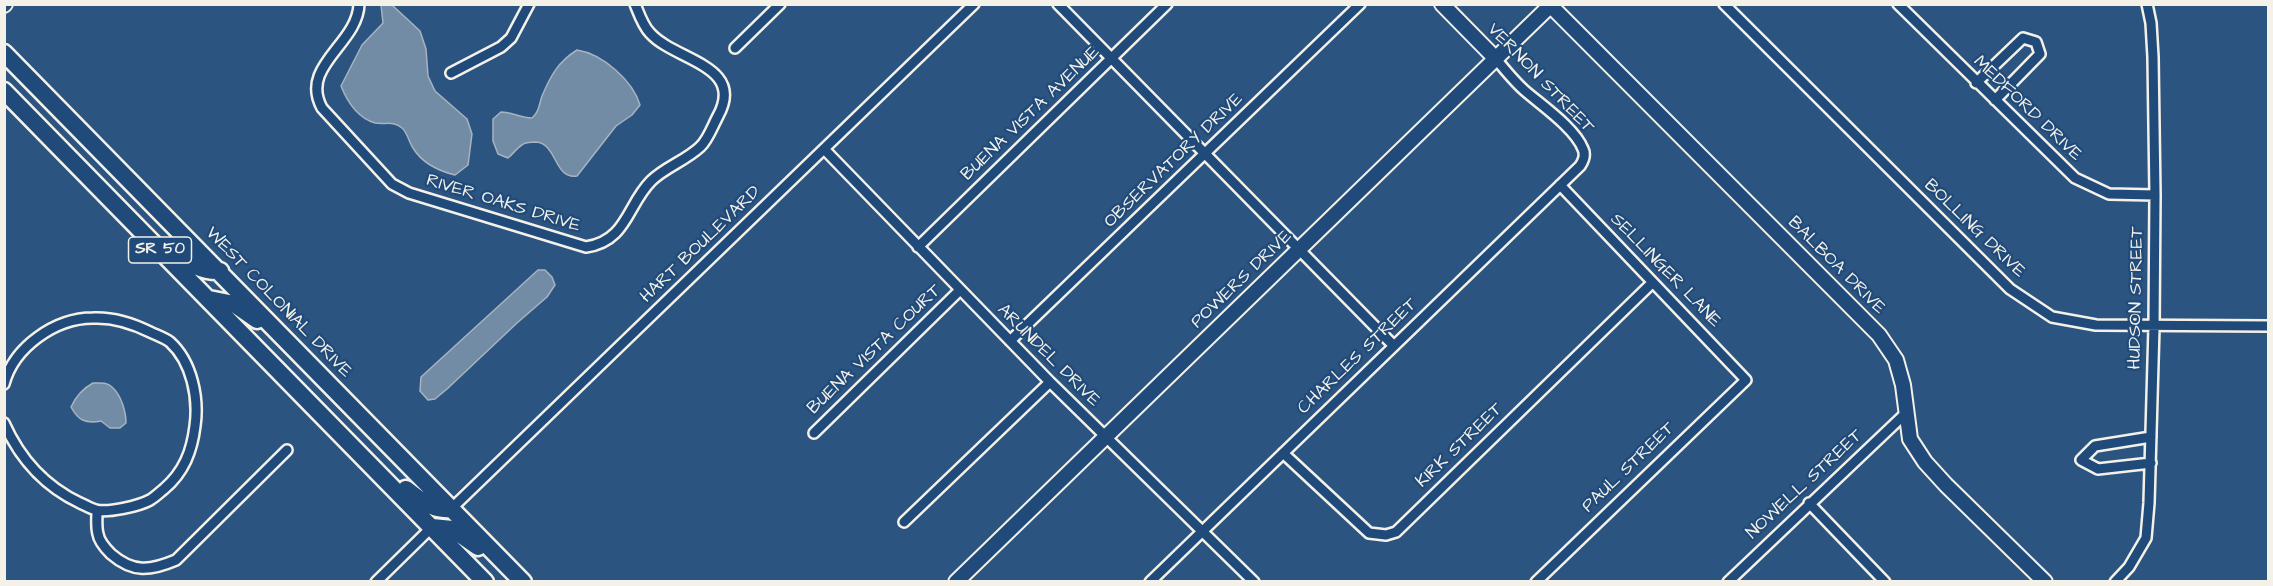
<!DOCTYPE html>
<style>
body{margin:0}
#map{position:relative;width:2273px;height:586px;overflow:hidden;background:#2c5481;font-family:"Architects Daughter",sans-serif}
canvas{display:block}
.frame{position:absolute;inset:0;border:6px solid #f4f1e8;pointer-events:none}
</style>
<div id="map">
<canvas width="2273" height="586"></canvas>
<div class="frame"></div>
</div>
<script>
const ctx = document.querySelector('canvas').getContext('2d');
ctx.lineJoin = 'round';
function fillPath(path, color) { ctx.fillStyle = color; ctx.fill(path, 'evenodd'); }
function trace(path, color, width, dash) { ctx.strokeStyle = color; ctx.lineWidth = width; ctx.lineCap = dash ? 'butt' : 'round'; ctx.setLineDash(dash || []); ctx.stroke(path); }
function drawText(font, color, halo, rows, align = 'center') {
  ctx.font = font + ' "Architects Daughter",sans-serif'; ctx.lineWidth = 4.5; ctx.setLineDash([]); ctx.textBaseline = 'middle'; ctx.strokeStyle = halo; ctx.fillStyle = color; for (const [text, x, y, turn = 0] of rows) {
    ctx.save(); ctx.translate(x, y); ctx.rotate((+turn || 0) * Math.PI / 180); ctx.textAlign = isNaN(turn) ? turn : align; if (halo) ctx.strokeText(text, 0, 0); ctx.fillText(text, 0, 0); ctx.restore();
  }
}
const water = new Path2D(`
 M381,5H392L420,31L426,49L428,76L435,91L467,119L472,134L468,165L455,175C439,171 422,163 413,148C409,142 407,132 402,128C393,120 385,125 375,123C358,118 347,101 341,86L362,45L383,23Z
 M577,50C603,54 633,81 640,105L632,115L616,126L577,176C554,180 557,143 536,142C531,142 525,142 522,145C517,148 513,154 508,158L498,154L493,141V119L501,112C513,112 520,118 532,118C539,112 539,105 542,96C551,75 558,62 577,50Z
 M538,270H545L552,277L555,285L547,297L517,323L447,389L435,399L428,400L420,391L421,377Z
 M93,383C100,383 107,382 112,387C121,395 126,411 126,423L120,428H110L101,421C85,424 78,420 71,407C76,396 82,389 93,383Z`);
const street = new Path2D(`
 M359,4C358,44 299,66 322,108L392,184L409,193L586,247C627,241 627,205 651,181C665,167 685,161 700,147C708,140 713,125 718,116C746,65 675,61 650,33C643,26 639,14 635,4
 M1058,4L1394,346
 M1724,4L2010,289L2052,317L2096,325L2268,326
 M1898,4L2075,178L2109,194L2155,195
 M735,48L780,4
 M451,73L501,47L511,38L529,4
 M1976,83L2023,38L2036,42L2040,54L1995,100
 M824,149L1050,382L1254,582
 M918,247L1167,4
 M1010,341L1360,4
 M4,384C14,347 55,318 93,318C113,317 132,323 150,332C156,335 165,338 170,342C192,362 199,398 195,426C192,451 184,472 164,489C159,493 155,497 150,500C139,506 108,513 96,510C91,509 85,505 80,503C44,486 20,459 4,423
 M814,433L960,290
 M1283,453L1369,533L1386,535L1396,532L1652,283
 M2151,463L2098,469L2081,460L2095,446L2151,437
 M1809,503L1885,582
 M451,509L974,4
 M97,511C97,518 96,527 98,534C99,541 106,549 111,554C133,573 150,571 176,560L287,450
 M904,522L1050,382
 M376,582L432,527
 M1150,582L1580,166C1584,160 1586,155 1583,149C1575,128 1541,105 1524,90C1514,81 1505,70 1496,59
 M1536,582L1746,380L1560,185
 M1728,582L1905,414
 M2115,582L2129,567L2146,538L2149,503L2154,327L2155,195L2153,57L2151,23L2147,4`);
const secondary = new Path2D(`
 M1442,4L1496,59
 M1549,4L1879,335L1896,360L1903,385L1910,439L1925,462L1946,485L2045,582
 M4,5L5,4
 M956,582L1552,4`);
const highway = new Path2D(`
 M4,53L523,582
 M4,91L485,582
 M172,251C188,262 199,272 220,271
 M209,299L234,304L257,320
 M406,489C421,500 432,511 451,509
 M432,527L452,529L478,547`);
const shields = [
 [160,250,63]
];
const shieldNames = [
 ["SR 50",160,250]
];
const streetNames = [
 ["VERNON STREET",1540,79,46],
 ["MEDFORD DRIVE",2027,109,44],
 ["BUENA VISTA AVENUE",1031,114,-44],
 ["OBSERVATORY DRIVE",1174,161,-44],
 ["RIVER OAKS DRIVE",503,204,17],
 ["BOLLING DRIVE",1974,229,44],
 ["HART BOULEVARD",701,245,-44],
 ["BALBOA DRIVE",1836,266,45],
 ["SELLINGER LANE",1665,271,46],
 ["POWERS DRIVE",1242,280,-44],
 ["HUDSON STREET",2137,298,-89],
 ["WEST COLONIAL DRIVE",278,303,46],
 ["BUENA VISTA COURT",875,350,-44],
 ["ARUNDEL DRIVE",1048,356,45],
 ["CHARLES STREET",1358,357,-44],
 ["KIRK STREET",1460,446,-44],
 ["PAUL STREET",1629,468,-44],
 ["NOWELL STREET",1805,485,-43]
];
fillPath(water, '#738ca6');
trace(water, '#a7b4c0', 1.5);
trace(street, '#f4f1e8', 14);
trace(secondary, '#f4f1e8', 18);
trace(highway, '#f4f1e8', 21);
trace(street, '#1f4a7a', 9);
trace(secondary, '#1f4a7a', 14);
trace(highway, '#1f4a7a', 16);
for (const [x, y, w] of shields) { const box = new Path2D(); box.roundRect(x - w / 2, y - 13, w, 26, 4.5); ctx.fillStyle = '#1f4a7a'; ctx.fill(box); trace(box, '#f4f1e8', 1.5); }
drawText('bold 16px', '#f4f1e8', null, shieldNames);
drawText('18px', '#f4f1e8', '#1f4a7a', streetNames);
</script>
